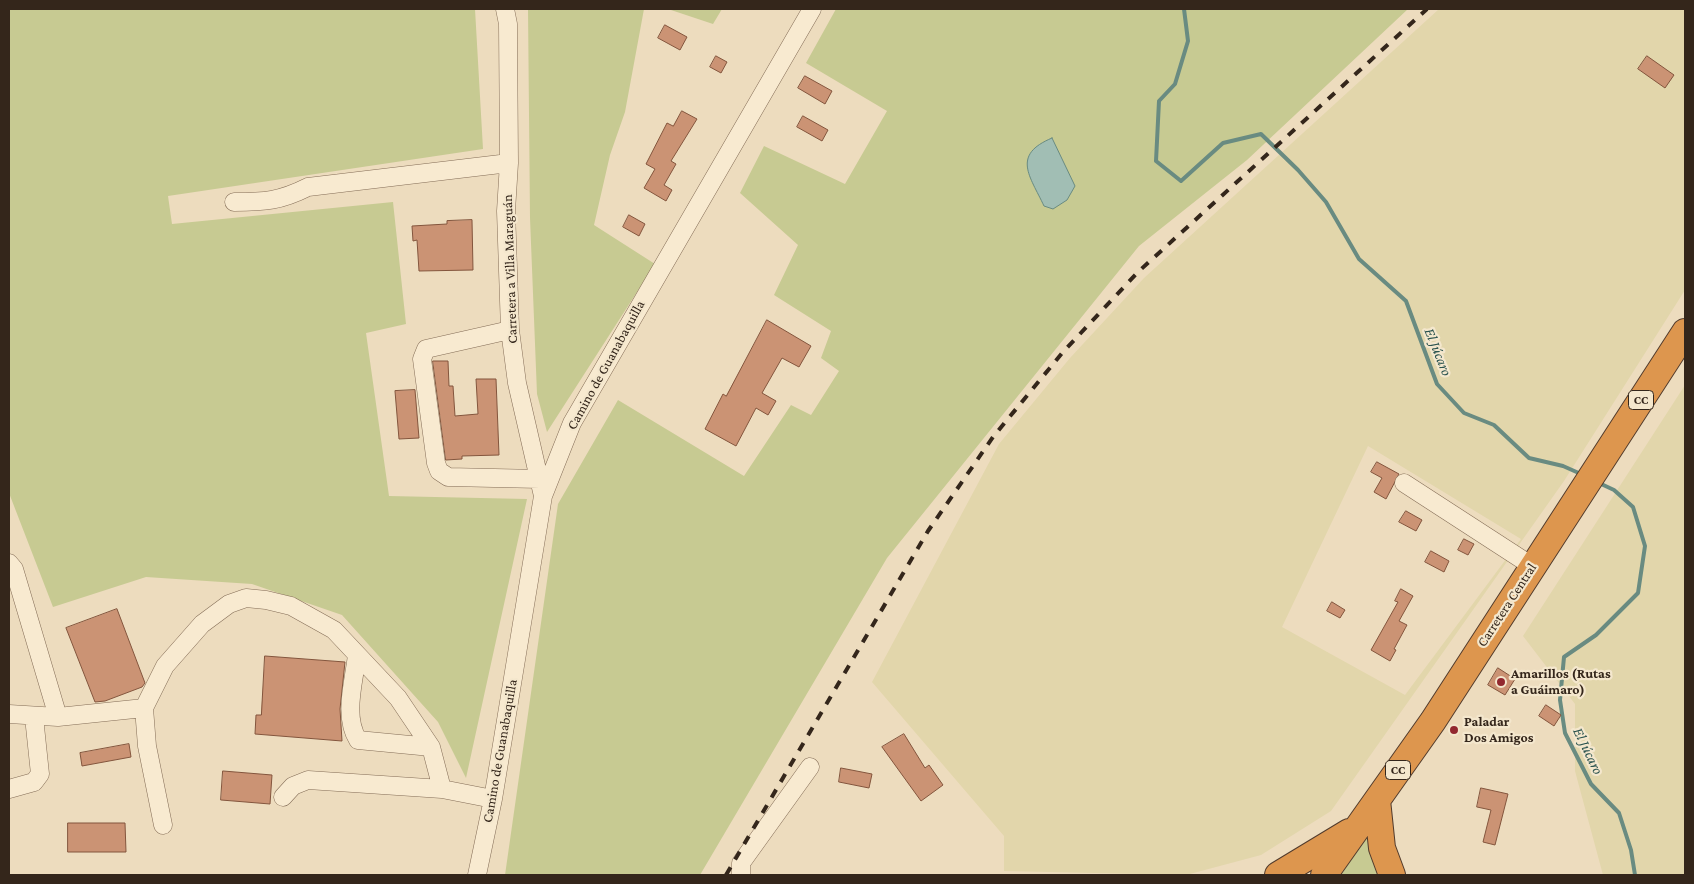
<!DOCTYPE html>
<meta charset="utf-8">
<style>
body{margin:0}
#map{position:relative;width:1694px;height:884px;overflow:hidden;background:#eddcbe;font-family:"Crimson Pro",serif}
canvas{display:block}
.frame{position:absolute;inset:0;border:10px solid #34261b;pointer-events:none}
</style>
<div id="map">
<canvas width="1694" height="884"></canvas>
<div class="frame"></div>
</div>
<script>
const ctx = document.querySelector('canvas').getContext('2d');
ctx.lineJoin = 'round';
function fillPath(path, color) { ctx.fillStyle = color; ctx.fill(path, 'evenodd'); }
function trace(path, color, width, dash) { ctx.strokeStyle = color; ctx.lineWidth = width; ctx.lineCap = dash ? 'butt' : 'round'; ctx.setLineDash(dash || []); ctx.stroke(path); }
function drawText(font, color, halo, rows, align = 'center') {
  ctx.font = font + ' "Crimson Pro",serif'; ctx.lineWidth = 4.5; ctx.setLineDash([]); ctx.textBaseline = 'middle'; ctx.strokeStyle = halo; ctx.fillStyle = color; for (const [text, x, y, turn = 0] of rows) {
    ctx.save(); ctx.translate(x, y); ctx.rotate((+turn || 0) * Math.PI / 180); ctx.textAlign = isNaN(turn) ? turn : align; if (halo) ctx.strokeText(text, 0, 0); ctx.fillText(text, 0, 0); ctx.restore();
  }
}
const farmland = new Path2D(`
 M1439,9H1685V290L1564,481L1331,811L1261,855L1186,875L1004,871V836L872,682L999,444L1070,358L1144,278ZM1368,446L1521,539L1405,695L1282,627Z
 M1685,385V875H1603L1575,771V704L1523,636Z`);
const green = new Path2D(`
 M9,9H475L483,149L168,196L172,224L393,202L406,324L366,333L389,496L527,499L466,778L438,722L342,615L252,584L146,577L53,607L9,493Z
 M528,9H644L625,112L610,155L594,225L655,264L547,432L537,394L530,218Z
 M668,9H722L713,24Z
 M836,9H1408L1247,160L1139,246L887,558L700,875H505L558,504L618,400L744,476L791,405L811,415L839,371L821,358L831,331L774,295L798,245L740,193L764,146L845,184L887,111L806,63Z
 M1369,833L1383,875H1341Z`);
const water = new Path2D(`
 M1052,138L1075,186L1067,200L1053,209L1044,206C1030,176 1011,155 1052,138Z`);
const stream = new Path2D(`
 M1184,9L1188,41L1175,84L1159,101L1156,161L1181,181L1223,143L1261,134L1298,170L1326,202L1359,259L1406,301L1437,384L1464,413L1494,425L1529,458L1563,466L1581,474
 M1599,483L1614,490L1633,507L1645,546L1638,593L1596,635L1564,657L1560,700L1565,733L1591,784L1619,813L1631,850L1635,875`);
const building = new Path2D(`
 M665,25L687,37L680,50L658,38Z
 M716,56L727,62L721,73L710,67Z
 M1647,56L1674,75L1665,88L1638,69Z
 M805,76L832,91L825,104L798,88Z
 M682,111L697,119L671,161L676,164L664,185L672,190L666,201L644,188L655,169L646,164L667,123L673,126Z
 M803,116L828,130L822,141L797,127Z
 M629,215L645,224L639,236L623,227Z
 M472,220L473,270L419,271L417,240L413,241L412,226L447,224V221Z
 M767,320L811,346L799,367L782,358L762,393L776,401L768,415L756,408L736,446L705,429L723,394L726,396Z
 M433,361H448L449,386H453L455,416L478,414L476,379H496L499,455L462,456V459L446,460Z
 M415,390L419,438L399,439L395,391Z
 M1377,462L1399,474L1386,499L1374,492L1382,478L1371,472Z
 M1406,511L1422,520L1416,531L1399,522Z
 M1464,539L1474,544L1468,555L1458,550Z
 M1431,551L1449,561L1444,572L1425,562Z
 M1401,589L1413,596L1399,621L1407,625L1394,649L1396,650L1390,661L1371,650L1398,602L1395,601Z
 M1332,602L1345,610L1340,618L1327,611Z
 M117,609L145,683L142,687L105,701L95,702L66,628Z
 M265,656L345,662L340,709L342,741L255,734L256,715H261Z
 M1498,668L1515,679L1505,695L1488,685Z
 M1546,705L1561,715L1554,726L1539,716Z
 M904,734L925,768L929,765L943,785L921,801L882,747Z
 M129,744L131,757L82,766L80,753Z
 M841,768L872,774L869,788L839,782Z
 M223,771L272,775L270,804L221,800Z
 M1481,788L1508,794L1495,845L1483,842L1491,810L1477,807Z
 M68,823H125L126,852H68Z`);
const minor = new Path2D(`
 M505,9L508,24L509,163L506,211L510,330L517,383L543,496
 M234,202C265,202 280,201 308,187L509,163
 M510,330L426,349L422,359L436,463L439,471L448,477L540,479
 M1404,483L1532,566
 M9,563L14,569L58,717L9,714
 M357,655C354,682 343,716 358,740L431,747
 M58,717L144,708
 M9,789L34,782L40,774L34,717
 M283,797L293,786L308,780L442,789L493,799
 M163,825L147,746L144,708L165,666L202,624L229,604L246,598L266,600L291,606L334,630L398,698L431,747L442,789
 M477,875L493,799L543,496L572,423L812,9
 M741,875V863L810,767`);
const highway = new Path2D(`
 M1377,800L1382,848L1392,875
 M1278,875L1349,832
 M1324,875L1433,721L1685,332`);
const rail = new Path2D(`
 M726,875L928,531L993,437L1063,352L1138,272L1427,9`);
const markers = [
 [1501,682,5,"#92282f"],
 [1454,730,5,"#92282f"]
];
const shields = [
 [1641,400,25],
 [1398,770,25]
];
const shieldNames = [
 ["CC",1641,400],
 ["CC",1398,770]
];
const streetNames = [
 ["Carretera a Villa Maraguán",510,269,-92],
 ["Camino de Guanabaquilla",606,365,-61],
 ["Carretera Central",1507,605,-57],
 ["Camino de Guanabaquilla",500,751,-80]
];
const poiNames = [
 ["Amarillos (Rutas",1511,674],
 ["a Guáimaro)",1511,690],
 ["Paladar",1464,722],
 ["Dos Amigos",1464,738]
];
const waterNames = [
 ["El Júcaro",1438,352,68],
 ["El Júcaro",1588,751,64]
];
fillPath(farmland, '#e2d6ab');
fillPath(green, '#c7ca92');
fillPath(water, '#a1beb4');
trace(water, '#698b81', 1);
trace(stream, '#698b81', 4);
fillPath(building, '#cb9374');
trace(building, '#83553d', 1);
trace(minor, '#846d57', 19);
trace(highway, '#523b2c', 28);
trace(minor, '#f8ead0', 18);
trace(highway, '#dd964e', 26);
trace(rail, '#34261b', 4, [9, 9]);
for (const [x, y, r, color] of markers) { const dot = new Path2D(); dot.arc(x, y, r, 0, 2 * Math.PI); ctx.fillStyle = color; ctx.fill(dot); trace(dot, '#f4e7cd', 2); }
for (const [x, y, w] of shields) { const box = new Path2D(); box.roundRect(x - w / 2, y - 9.5, w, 19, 4); ctx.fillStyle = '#f4e7cd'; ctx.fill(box); trace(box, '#34261b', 1); }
drawText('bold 12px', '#34261b', null, shieldNames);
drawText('14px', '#34261b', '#f4e7cd', streetNames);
drawText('bold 14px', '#34261b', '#f4e7cd', poiNames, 'left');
drawText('italic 15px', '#2b534f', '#f4e7cd', waterNames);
</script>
